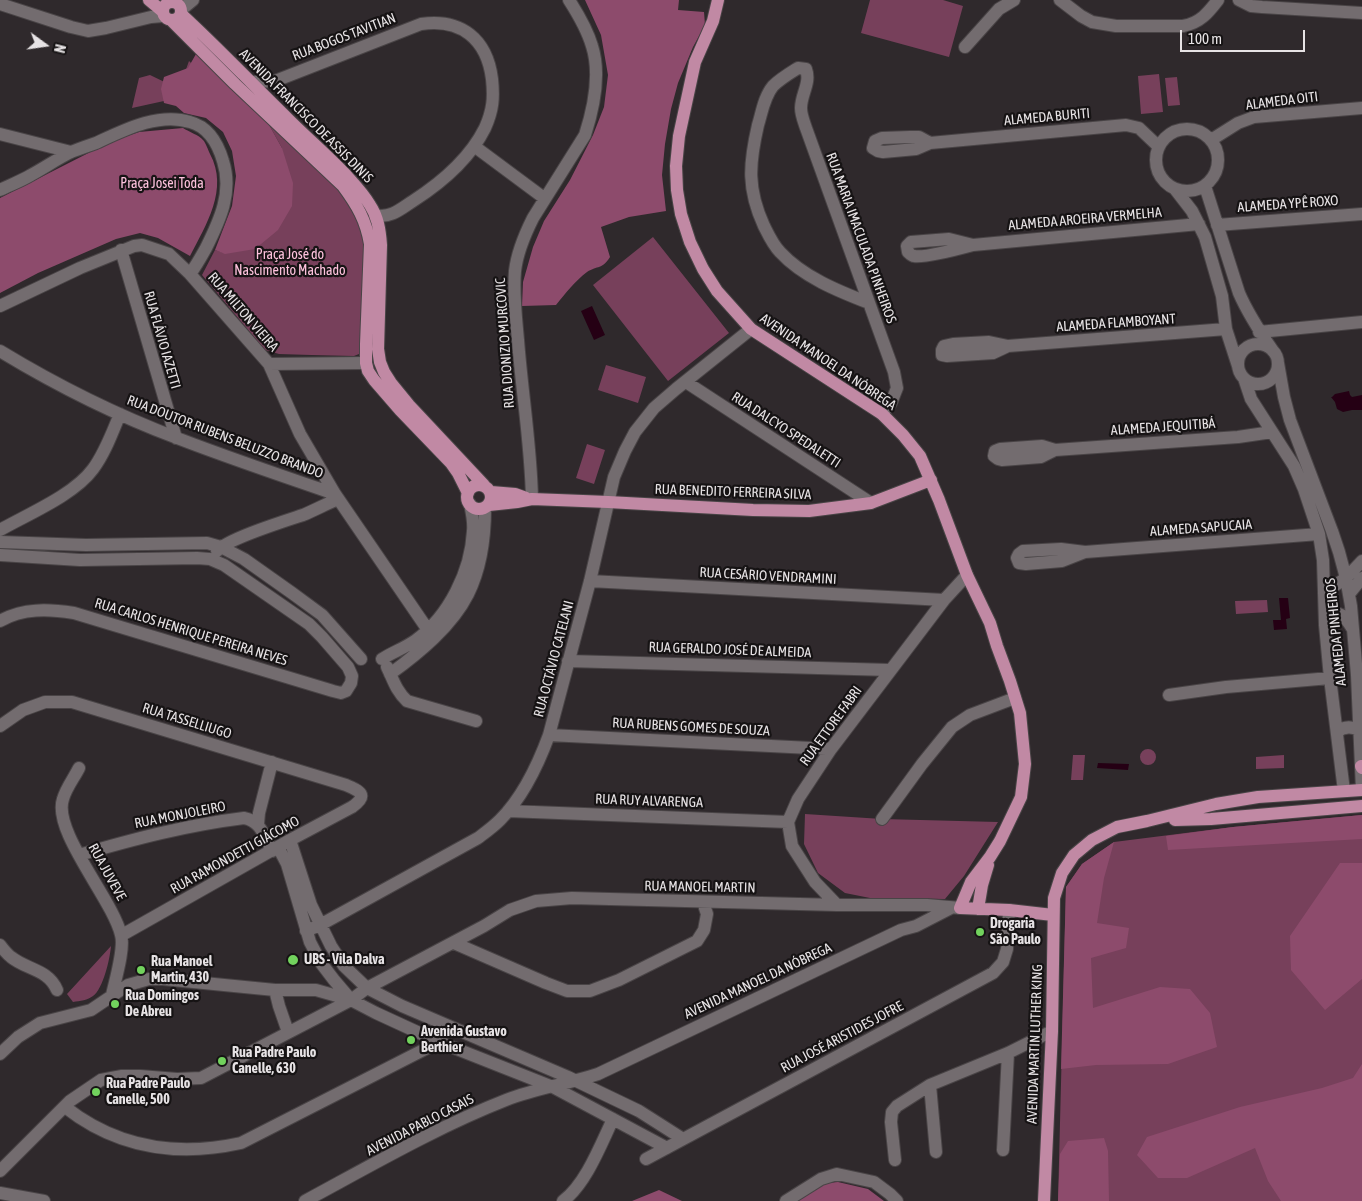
<!DOCTYPE html>
<meta charset="utf-8">
<style>
body{margin:0}
#map{position:relative;width:1362px;height:1201px;overflow:hidden;background:#2f292c;font-family:"Asap Condensed",sans-serif}
canvas{display:block}
.north{position:absolute;left:20px;top:20px;width:50px;height:50px;-webkit-text-stroke:4px #161314;paint-order:stroke;rotate:104deg;font-size:14px;font-weight:700;line-height:20px;text-align:center;color:#e7e3e5}
.north::after{content:'';display:block;margin:auto;width:18px;height:22px;background:#e7e3e5;clip-path:polygon(50% 0,100% 100%,50% 72%,0 100%)}
.scale{position:absolute;left:1180px;top:30px;width:125px;height:22px;box-sizing:border-box;border:2px solid #e7e3e5;border-top:0;padding-left:6px;font-size:15px;line-height:18px;white-space:nowrap;color:#e7e3e5;-webkit-text-stroke:4px #161314;paint-order:stroke}
</style>
<div id="map">
<canvas width="1362" height="1201"></canvas>
<div class="north">N</div>
<div class="scale">100 m</div>
</div>
<script>
const ctx = document.querySelector('canvas').getContext('2d');
ctx.lineJoin = 'round';
function fillPath(path, color) { ctx.fillStyle = color; ctx.fill(path, 'evenodd'); }
function trace(path, color, width, dash) { ctx.strokeStyle = color; ctx.lineWidth = width; ctx.lineCap = dash ? 'butt' : 'round'; ctx.setLineDash(dash || []); ctx.stroke(path); }
function drawText(font, color, halo, rows, align = 'center') {
  ctx.font = font + ' "Asap Condensed",sans-serif'; ctx.lineWidth = 4.5; ctx.setLineDash([]); ctx.textBaseline = 'middle'; ctx.strokeStyle = halo; ctx.fillStyle = color; for (const [text, x, y, turn = 0] of rows) {
    ctx.save(); ctx.translate(x, y); ctx.rotate((+turn || 0) * Math.PI / 180); ctx.textAlign = isNaN(turn) ? turn : align; if (halo) ctx.strokeText(text, 0, 0); ctx.fillText(text, 0, 0); ctx.restore();
  }
}
const green = new Path2D(`
 M870,0H943L963,6L949,57L861,33Z
 M189,61L282,152V148L263,114L352,203L364,232V352L354,356L311,355L279,354L265,350L202,275L215,250L224,253L246,195L224,120L164,101L132,108L139,78L150,75L179,89Z
 M1159,74L1163,112L1141,114L1138,76Z
 M1177,77L1180,105L1168,106L1165,78Z
 M653,237L729,333L668,381L593,285Z
 M606,365L646,377L638,403L598,390Z
 M587,444L605,450L594,484L576,478Z
 M1267,600L1268,612L1236,614L1235,601Z
 M1140 757a8 8 0 1 1 16 0a8 8 0 1 1-16 0Z
 M1073,755H1085L1083,780H1071Z
 M1284,755V768L1256,769V757Z
 M805,814L882,819L998,822L964,876L945,899L870,898L845,893L818,873L804,844Z
 M1362,815V1201H1058L1066,887L1082,864L1114,842L1233,827Z
 M111,946C110,959 103,989 93,996C88,1000 80,1001 73,1002L67,994Z`);
const forest = new Path2D(`
 M585,0H679L678,10L704,12L705,25L693,47L678,83L671,109L665,144L662,175L666,211L629,217L601,227L610,257C602,270 598,265 587,272C575,281 565,294 556,305L522,306L523,282L533,247L544,221L570,180L593,135L604,107L608,75L601,35Z
 M196,54L263,114L282,148L293,183L292,206L278,230L255,249L225,254L215,250L232,206L236,176L232,151L223,132L206,118L184,113L176,106L164,103L161,89L164,77L188,68Z
 M183,128C189,132 199,135 203,140C206,143 208,150 210,154C229,189 206,225 190,256L158,238L140,233L116,239L38,273L0,293V198L112,141L139,132Z
 M1362,815V839L1168,850L1166,836L1233,827Z
 M1114,842L1104,878L1097,923L1129,928L1126,948L1091,958L1093,1008L1160,987L1190,989L1210,1013L1217,1047L1168,1064L1096,1065L1061,1069L1066,887L1082,864Z
 M1340,863H1362V979L1325,1010L1291,970L1290,936Z
 M1362,1064V1201H1281L1268,1181L1255,1148L1187,1178H1158L1137,1155L1147,1137L1240,1107L1322,1088L1353,1078Z
 M1104,1138L1108,1151L1109,1201H1058L1060,1154L1068,1141Z
 M838,1182L868,1189L884,1201H798L826,1183Z
 M659,1190L682,1201H632Z`);
const water = new Path2D(`
 M592,306L605,335L594,340L581,311Z
 M1349,391L1350,395L1352,397L1362,395V410H1352L1343,412L1337,409L1335,402L1331,397H1332L1335,394Z
 M1279,598H1288L1290,618L1286,619L1287,629L1274,630L1273,620H1281Z
 M1098,763L1129,764L1128,770L1097,768Z`);
const minor = new Path2D(`
 M1060,0L1081,16L1092,22L1116,26H1183C1200,23 1208,13 1218,0
 M1239,0L1251,6L1262,7L1362,13
 M174,2V0
 M0,4L71,27L88,31L106,28L151,17L163,16
 M181,10L193,0
 M965,47L999,9L1014,0
 M251,82L275,81L421,24C461,18 487,39 492,79C494,98 493,110 485,128C470,158 441,183 413,201C402,208 390,219 376,215
 M1156 160a31 31 0 1 1 62 0a31 31 0 1 1-62 0Z
 M0,134L71,152
 M1211,140L1238,123L1254,117L1362,108
 M930,143L919,137H910L882,138L875,141L873,148L878,151L883,152L916,149L930,143L1126,125L1139,128L1159,147
 M474,146L544,198
 M1205,186L1239,293C1248,314 1260,332 1273,351
 M1175,189L1192,211L1205,237L1222,296L1226,329L1238,366
 M0,190C10,185 21,181 31,175C44,168 57,159 71,152C79,149 87,146 96,143C124,130 159,112 190,122C209,127 218,144 223,161C233,192 220,220 206,248C201,257 196,266 190,274
 M1217,225L1362,214
 M973,245L949,239L911,242L907,246L908,252C910,254 912,256 914,256C925,258 962,248 973,245L1199,224
 M121,250L176,438
 M869,303C838,291 803,277 780,252C773,245 768,234 764,226C747,189 749,164 758,125C762,112 764,97 773,86C780,79 790,73 798,68L806,69C811,83 801,94 801,108C801,115 804,122 806,128L894,372L897,388L891,403L882,414
 M0,306L80,268L134,246L142,245L169,254L190,274L269,364L300,434L335,494L428,630
 M1259,332L1362,322
 M1238 364a20 20 0 1 1 40 0a20 20 0 1 1-40 0Z
 M1008,346L993,353L947,356L942,355V350L944,346L953,344L989,342L1008,346L1226,329
 M0,351C56,385 116,415 177,438C229,458 282,476 335,494
 M1278,363L1284,397L1290,420L1332,531L1339,552L1346,578L1351,606L1357,675L1362,790
 M269,364L366,363
 M1244,378L1251,399L1294,466L1304,489L1319,534L1323,560L1325,625L1330,678L1344,791
 M686,382L871,503
 M1055,450L1042,446L1000,449L995,451L994,456L998,459L1002,460L1041,457L1055,450L1238,437L1272,432
 M532,499C531,446 522,393 518,340C516,317 513,294 515,271C517,253 525,234 533,218L585,135C594,107 601,74 592,46C587,29 578,14 569,0
 M0,530C28,514 74,495 93,469C105,453 112,433 120,414
 M0,542L86,545L207,543L221,547L244,559L292,593L322,615L361,659
 M217,551C227,539 285,521 303,515C315,510 326,504 338,499
 M1085,552L1062,561L1026,564L1019,563L1017,558L1019,554L1023,551L1061,549L1085,552L1319,534
 M0,555L80,560L197,558L210,559L224,565L309,624L322,637L348,667L352,676L351,683L346,691L341,693L333,691L74,613C48,609 23,608 0,621
 M590,581L944,600
 M1325,592L1346,578L1362,561
 M1349,594L1362,578
 M1325,625C1336,607 1343,613 1352,628
 M382,659C393,652 405,648 416,640C449,616 471,571 473,531C474,522 472,513 470,504
 M568,661L890,670
 M387,667C393,679 396,691 407,701L476,721
 M390,674C419,653 452,626 468,594C481,568 485,536 485,508
 M1169,695L1226,687L1330,678
 M0,726L23,710L45,702H72L346,785C360,791 369,795 352,807L290,840L122,935
 M1337,732C1344,726 1351,726 1359,730
 M549,735L831,749
 M79,768C74,778 66,788 63,799C52,831 113,900 121,935C125,948 115,981 112,995
 M508,811L788,822
 M882,819L922,764L952,727L970,715L1015,698
 M258,824L259,813L272,762
 M290,840L311,905L331,946L344,966L367,988L402,1006L568,1077L639,1111L683,1139
 M278,847L287,864L310,942L321,963L334,980L351,1000L376,1013L439,1042L553,1087L667,1148
 M79,855C134,839 187,825 244,818C261,821 264,836 272,851
 M837,905L815,882L792,846L788,822L798,799L831,749L944,600L967,575
 M306,931L320,925L478,838C486,832 493,827 500,820C523,797 538,765 549,735L590,581L614,477L625,451L635,432L654,408L676,389L751,329
 M454,943L546,983L567,991H590L619,980L697,941L704,930L707,914L703,902
 M0,945C3,949 7,954 11,957C27,970 48,969 57,990
 M275,990L279,1006L288,1032
 M0,1054L18,1037L40,1023L91,1010L128,985L149,979H163L275,990H316L351,1000
 M930,1085L936,1152
 M65,1107C117,1148 177,1157 241,1143L439,1042
 M1003,1150L1008,1053
 M646,1159L993,973L1003,962L1007,949L1009,910
 M895,1160L891,1122L892,1112L897,1106L930,1085L1008,1053L1052,1031
 M0,1171L70,1101L101,1080L122,1076H140L177,1079L201,1078L351,1000L367,988L484,926L510,910L536,901L572,898L837,905H927L960,908
 M0,1193L44,1201
 M305,1201C370,1166 437,1127 506,1100C536,1088 568,1084 598,1074L901,930L916,926L951,908
 M563,1201C586,1184 601,1144 613,1119
 M786,1201L821,1179L837,1174L874,1182L890,1194L897,1201`);
const major = new Path2D(`
 M149,0L162,11
 M718,0L713,21L695,62L679,136L676,166L677,190L681,214L690,242L703,269L717,291L751,329L882,414L903,435L920,456L939,500L967,575L990,623L997,646L1010,681L1020,713L1025,764L1021,797L1000,841L990,857L971,882L960,908L1009,910L1053,915
 M163 11a9 9 0 1 1 18 0a9 9 0 1 1-18 0Z
 M181,14C218,48 252,84 288,119C307,138 327,155 346,175C354,184 363,193 370,205C378,217 380,230 381,245L378,349L380,362L384,372L391,383L409,405L484,485
 M172,21L235,84L343,186C357,205 366,220 370,244L366,344V363L368,371L374,380L400,410L451,463L458,473L468,493
 M467 497a12 12 0 1 1 24 0a12 12 0 1 1-24 0Z
 M491,492L515,494L526,498
 M489,505L517,502L532,499L608,502L753,510L809,511L871,503L931,480
 M1361,766L1362,768
 M1175,820L1211,819L1362,806
 M978,909L982,885L988,865
 M1044,1201L1052,1031L1054,898L1062,873L1074,855L1092,840L1117,827L1147,821L1216,804L1258,797L1362,790`);
const markers = [
 [980,932,5,"#72d25d"],
 [293,960,6,"#72d25d"],
 [141,970,5,"#72d25d"],
 [115,1004,5,"#72d25d"],
 [411,1040,5,"#72d25d"],
 [222,1061,5,"#72d25d"],
 [96,1092,5,"#72d25d"]
];
const streetNames = [
 ["RUA BOGOS TAVITIAN",344,37,-21],
 ["ALAMEDA OITI",1282,101,-7],
 ["AVENIDA FRANCISCO DE ASSIS DINIS",306,116,45],
 ["ALAMEDA BURITI",1047,117,-5],
 ["ALAMEDA YPÊ ROXO",1288,204,-4],
 ["ALAMEDA AROEIRA VERMELHA",1085,219,-5],
 ["RUA MARIA IMACULADA PINHEIROS",861,238,70],
 ["RUA MILTON VIEIRA",243,312,49],
 ["ALAMEDA FLAMBOYANT",1116,323,-4],
 ["RUA FLÁVIO IAZETTI",162,340,74],
 ["RUA DIONIZIO MURCOVIC",505,343,-94],
 ["AVENIDA MANOEL DA NÓBREGA",828,362,34],
 ["ALAMEDA JEQUITIBÁ",1163,427,-4],
 ["RUA DALCYO SPEDALETTI",786,430,33],
 ["RUA DOUTOR RUBENS BELUZZO BRANDO",225,437,21],
 ["RUA BENEDITO FERREIRA SILVA",733,492,2],
 ["ALAMEDA SAPUCAIA",1201,528,-4],
 ["RUA CESÁRIO VENDRAMINI",768,576,3],
 ["RUA CARLOS HENRIQUE PEREIRA NEVES",191,632,17],
 ["ALAMEDA PINHEIROS",1336,632,-96],
 ["RUA GERALDO JOSÉ DE ALMEIDA",730,650,2],
 ["RUA OCTÁVIO CATELANI",554,659,-75],
 ["RUA TASSELLIUGO",187,721,17],
 ["RUA ETTORE FABRI",831,726,-54],
 ["RUA RUBENS GOMES DE SOUZA",691,727,3],
 ["RUA RUY ALVARENGA",649,801,2],
 ["RUA MONJOLEIRO",180,815,-11],
 ["RUA RAMONDETTI GIÁCOMO",235,855,-29],
 ["RUA JUVEVE",107,872,61],
 ["RUA MANOEL MARTIN",700,887,1],
 ["AVENIDA MANOEL DA NÓBREGA",758,981,-25],
 ["RUA JOSÉ ARISTIDES JOFRE",842,1037,-28],
 ["AVENIDA MARTIN LUTHER KING",1035,1044,-88],
 ["AVENIDA PABLO CASAIS",420,1125,-27]
];
const parkNames = [
 ["Praça Josei Toda",162,184],
 ["Praça José do",290,255],
 ["Nascimento Machado",290,271]
];
const poiNames = [
 ["Drogaria",990,924],
 ["São Paulo",990,940],
 ["UBS - Vila Dalva",304,960],
 ["Rua Manoel",151,962],
 ["Martin, 430",151,978],
 ["Rua Domingos",125,996],
 ["De Abreu",125,1012],
 ["Avenida Gustavo",421,1032],
 ["Berthier",421,1048],
 ["Rua Padre Paulo",232,1053],
 ["Canelle, 630",232,1069],
 ["Rua Padre Paulo",106,1084],
 ["Canelle, 500",106,1100]
];
fillPath(green, '#77405b');
fillPath(forest, '#8d4b6c');
fillPath(water, '#250014');
trace(minor, '#494446', 14);
trace(major, '#494446', 14);
trace(minor, '#736c6f', 12);
trace(major, '#c189a4', 12);
for (const [x, y, r, color] of markers) { const dot = new Path2D(); dot.arc(x, y, r, 0, 2 * Math.PI); ctx.fillStyle = color; ctx.fill(dot); trace(dot, '#161314', 2); }
drawText('14px', '#e7e3e5', '#161314', streetNames);
drawText('14px', '#fec2dd', '#161314', parkNames);
drawText('bold 14px', '#e7e3e5', '#161314', poiNames, 'left');
</script>
